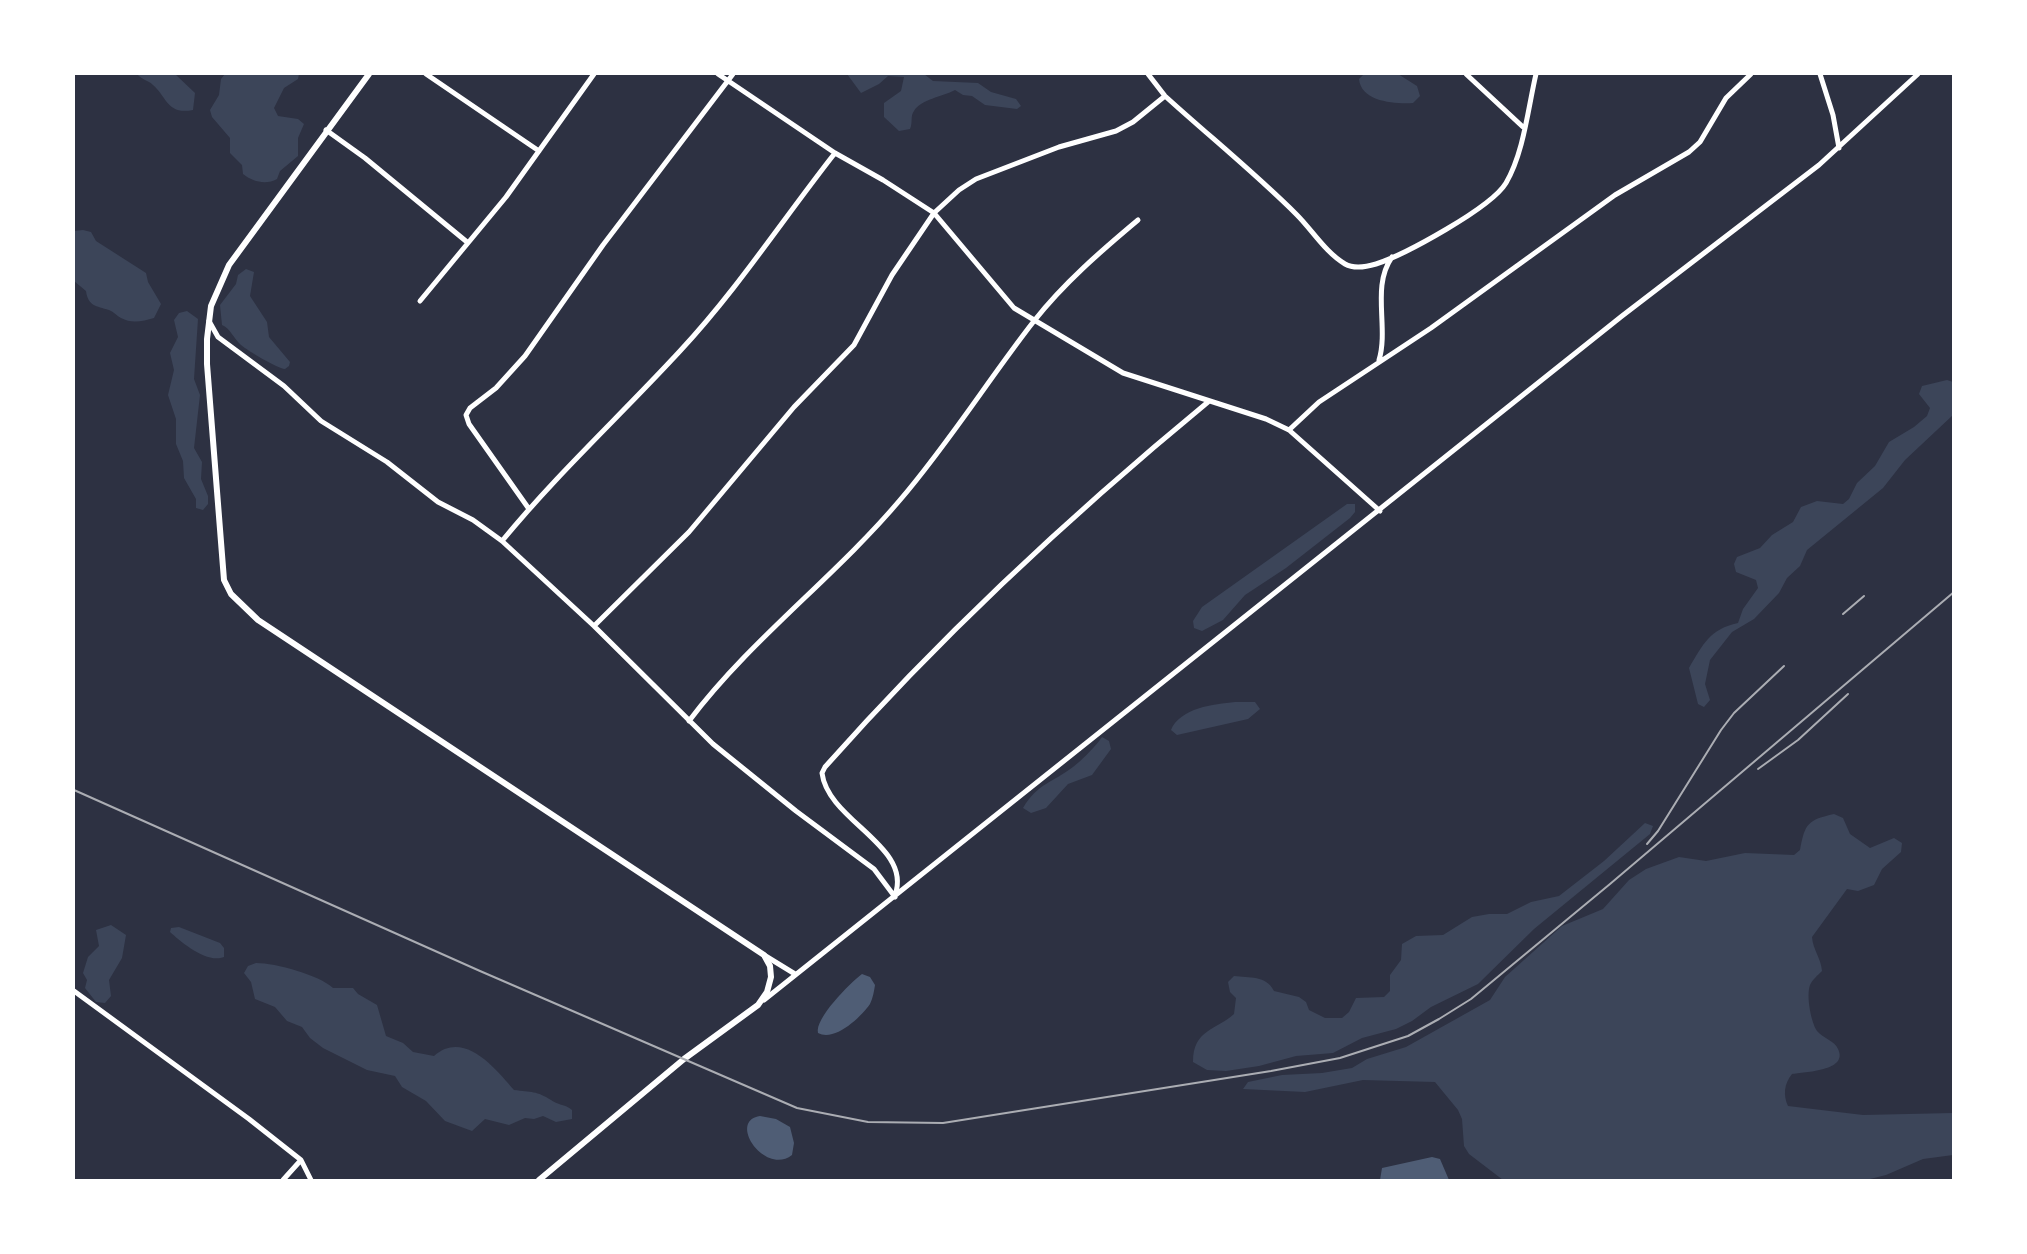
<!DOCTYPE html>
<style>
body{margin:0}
#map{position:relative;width:2027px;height:1254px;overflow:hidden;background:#2d3142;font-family:"Crimson Pro",serif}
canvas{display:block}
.frame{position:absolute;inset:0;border:75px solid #fff;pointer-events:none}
</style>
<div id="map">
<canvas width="2027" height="1254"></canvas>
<div class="frame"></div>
</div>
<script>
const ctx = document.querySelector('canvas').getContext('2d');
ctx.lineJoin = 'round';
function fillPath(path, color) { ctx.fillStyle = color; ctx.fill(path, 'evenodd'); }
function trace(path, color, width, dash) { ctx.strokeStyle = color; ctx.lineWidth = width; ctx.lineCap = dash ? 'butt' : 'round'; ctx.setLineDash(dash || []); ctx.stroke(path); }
const green = new Path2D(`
 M137,74H175L195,93L193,110C167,115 167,97 153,85C148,80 142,80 137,74Z
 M225,74H299L298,79L284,88L274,108L278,116L298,119L304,124L298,138V156L280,171L277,179C266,185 253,182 243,174L242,165L230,153V138L212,117L210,110L219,95L221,79Z
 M847,74H924L933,81L978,83L991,92L1016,99L1021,106L1017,109L985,105L972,96L963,95L955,90C942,97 921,99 914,111C910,116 913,123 910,129L899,131L884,117V103L901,91L904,77L888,76L879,84L861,93Z
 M1364,74H1398L1417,86L1420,96L1413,103C1395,104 1361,102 1359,79Z
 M83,230L91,232L96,241L146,273L148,282L161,304L154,318C143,321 132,324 121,318C117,316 114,312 109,310C96,306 88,306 86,291L74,281V231Z
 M246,269L254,272L250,296L267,322L269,337L290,362L289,366L285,369C277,368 248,351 241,345C234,339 230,328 222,325L220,305L236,284L238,275Z
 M187,311L198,319L194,379L200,395L194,448L202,462L201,479L208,496V504L203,510L196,508V499L184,478L183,461L176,444V419L168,395L174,370L170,353L178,337L174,320L179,313Z
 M1947,380L1953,382V415L1905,460L1883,488L1807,550L1800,566L1787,578L1779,593L1754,619L1732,632L1710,660L1705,684L1710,700L1704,707L1698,704L1689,668C1703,644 1710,629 1738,623L1743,609L1758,588L1756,580L1736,572L1734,564L1737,557L1760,548L1772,535L1793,522L1801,507L1817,501L1843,504L1849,499L1857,483L1875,466L1889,442L1914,427L1927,416L1930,408L1919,394L1922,386Z
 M1347,504H1355V512L1350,518L1286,568L1245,595L1223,620L1202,631L1194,628L1193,621L1202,607Z
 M1235,702H1255L1260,709L1248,719L1177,735L1171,730C1180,708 1214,704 1235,702Z
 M1102,737L1109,741L1111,749L1092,775L1068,784L1046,808L1031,813L1023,808C1038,783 1052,783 1073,767C1081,761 1097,745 1102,737Z
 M1834,814L1843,818L1850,834L1870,848L1894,838L1902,843L1901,852L1882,869L1874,885L1858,891L1847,889L1812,937C1813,950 1821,958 1822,971C1818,975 1812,980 1810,985C1806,996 1811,1022 1817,1031C1823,1038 1835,1041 1838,1049C1849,1071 1804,1072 1792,1074C1784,1084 1783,1095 1788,1106L1863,1115L1953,1113V1155L1923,1159L1886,1175L1866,1180H1503L1469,1154L1464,1146L1462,1119L1458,1110L1435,1082L1363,1080L1305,1092L1243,1089L1248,1082L1282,1075L1322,1073L1352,1068L1367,1059L1406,1047L1490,1000L1505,977L1562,926L1603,909L1629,880L1646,869L1679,857L1706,861L1745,853L1794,855L1800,850C1805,823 1808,820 1834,814Z
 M1645,823L1653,826L1650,834L1534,929L1478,984L1431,1007L1412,1021L1396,1029L1362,1038L1333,1053L1296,1056L1259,1066L1226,1071L1207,1070L1193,1062C1193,1029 1217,1030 1234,1014L1236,998L1230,992L1228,982L1234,976C1249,978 1266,975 1274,991L1299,997L1306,1002L1309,1010L1325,1018H1342L1349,1012L1356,998L1384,997L1390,991V975L1401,960L1402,944L1416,936L1443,935L1472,917L1489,914H1507L1531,902L1559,896L1604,861Z
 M111,925L126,935L122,958L109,980L111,996L105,1003L96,1002L85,988L87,980L83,973L88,957L99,946L96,930Z
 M179,927L220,943L224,948V957C207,964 181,942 170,932L171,928Z
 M256,963C276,963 319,975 333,988H353L358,994L377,1005L386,1036L403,1043L413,1052L434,1056C464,1029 496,1069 514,1090C531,1092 537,1091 551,1100C557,1105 565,1104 572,1110V1119L556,1122L543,1116L534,1119L525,1118L509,1125L485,1119L472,1131L445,1121L426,1101L402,1087L395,1076L367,1070L323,1048L310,1038L302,1027L287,1021L275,1007L255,999L251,982L244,973L248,966Z`);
const water = new Path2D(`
 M862,974L870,977L875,985C874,991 873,998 870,1004C861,1017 835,1042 818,1033C814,1019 850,983 862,974Z
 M760,1116L776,1119L790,1127L794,1143L792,1155C765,1176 727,1121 760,1116Z
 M1432,1157L1440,1159L1449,1180H1380L1382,1168Z`);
const minor = new Path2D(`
 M426,74L539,151
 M718,74L835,153L883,180L934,213L1014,308L1123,373L1266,419L1289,430L1380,511
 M1148,74L1165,96C1209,136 1255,173 1297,215C1312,230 1326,253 1345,264C1354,269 1366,267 1376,264C1404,255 1491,208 1506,183C1524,152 1528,108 1536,74
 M1466,74L1523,127
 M1820,74L1833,115L1839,148
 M326,130L365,158L467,242
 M420,301L506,197L594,74
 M209,321L218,337L284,386L321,421L387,462L438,502L473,520L502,541L594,626L713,744L796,811L874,869L895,897
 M1379,360C1389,327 1371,287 1392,257
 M1289,430L1319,402L1431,328L1615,195L1689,152L1700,142L1726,98L1751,74
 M529,509L469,424L466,415L470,408L496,388L525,356L603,245L733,74
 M502,541C557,474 621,415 680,351C737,290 783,219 835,153
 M594,626L689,532L794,407L854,345L892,275L934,213L959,190L976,179L1059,147L1116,131L1133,122L1165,96
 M689,721C750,640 835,577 900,500C949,443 988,380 1034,321C1064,283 1101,251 1138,220
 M895,895C913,846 828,821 822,773L825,767C942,635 1072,514 1208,402
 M764,955L795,974
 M74,991L249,1119L301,1160L311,1180
 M764,1000L1622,316L1819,165L1918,74
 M283,1180L301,1160`);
const tertiary = new Path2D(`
 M369,74L229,265L211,306L207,339V364L224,580L231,594L258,620L764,955L770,966L771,977L767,992L758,1005L684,1059L539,1180`);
const rail = new Path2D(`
 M1843,614L1864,596
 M1758,769L1798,740L1848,694
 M74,790L480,971L797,1108L868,1122L943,1123L1271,1071L1340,1058L1408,1036L1439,1019L1471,999L1610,884L1954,592
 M1647,844L1658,831L1721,730L1734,713L1784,666`);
fillPath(green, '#3c4559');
fillPath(water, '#4f5d75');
trace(minor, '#fff', 5);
trace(tertiary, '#fff', 6);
trace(rail, '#abadb3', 2);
</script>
